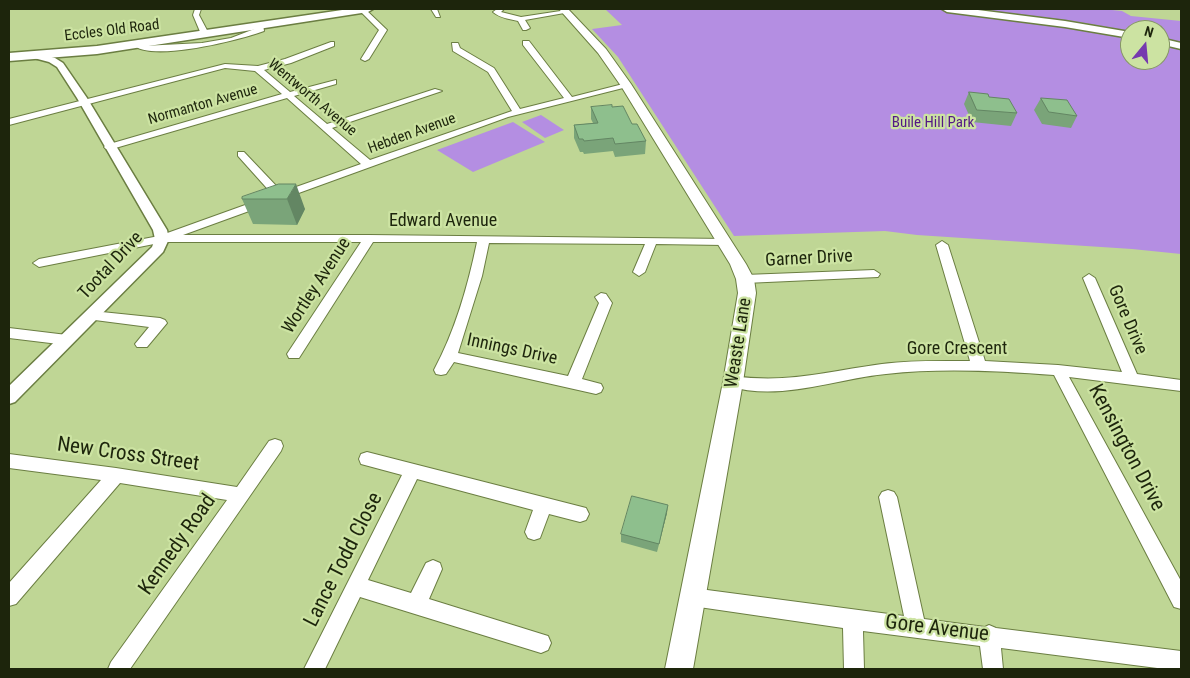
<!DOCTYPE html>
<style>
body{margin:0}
#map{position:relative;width:1190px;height:678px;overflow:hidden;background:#bfd695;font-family:"Roboto Condensed",sans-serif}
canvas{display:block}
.frame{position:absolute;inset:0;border:10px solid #1d250c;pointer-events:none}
.north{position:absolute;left:1120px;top:20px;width:50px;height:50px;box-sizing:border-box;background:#cce3a2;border:1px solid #869766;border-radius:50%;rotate:17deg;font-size:14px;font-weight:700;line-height:20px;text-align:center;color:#1d250c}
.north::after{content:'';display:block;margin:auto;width:18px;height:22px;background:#7639af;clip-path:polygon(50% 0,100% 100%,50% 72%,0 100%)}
</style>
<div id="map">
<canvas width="1190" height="678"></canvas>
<div class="frame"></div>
<div class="north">N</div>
</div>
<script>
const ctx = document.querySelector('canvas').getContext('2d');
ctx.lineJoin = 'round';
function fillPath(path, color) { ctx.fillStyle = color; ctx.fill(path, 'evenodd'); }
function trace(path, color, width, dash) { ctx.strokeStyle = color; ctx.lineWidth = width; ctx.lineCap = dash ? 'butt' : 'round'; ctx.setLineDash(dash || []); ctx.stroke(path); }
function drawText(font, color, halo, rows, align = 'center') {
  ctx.font = font + ' "Roboto Condensed",sans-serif'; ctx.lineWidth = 4.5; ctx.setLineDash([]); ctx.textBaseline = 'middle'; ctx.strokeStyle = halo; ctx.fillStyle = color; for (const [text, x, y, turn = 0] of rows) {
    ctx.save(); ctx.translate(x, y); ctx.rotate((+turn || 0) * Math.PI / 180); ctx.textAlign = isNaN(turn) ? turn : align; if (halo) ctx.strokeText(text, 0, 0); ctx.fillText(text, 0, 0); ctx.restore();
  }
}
const green = new Path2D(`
 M605,9H937L1091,29L1130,37V60H1160V43L1181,47V254L1132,249L917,235L885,231L734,236L618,57L592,29L622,25Z
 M977,9H1102L1122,11L1131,16L1181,21V42L1160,38V30L1130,31L1073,21Z
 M541,115L564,130L545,138L522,122Z
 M513,122L545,142L473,172L437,150Z`);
const minor = new Path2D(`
 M195,9H201L199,15L209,34L208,36L201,34L193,15Z
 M359,9H365L387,30L369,59L365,61L361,59L379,30L360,11Z
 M431,9H437L440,17H436Z
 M497,9H504L501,12L521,17L567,10L570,12L525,20L530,28L526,30H523L518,21C509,19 500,18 493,12Z
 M257,24H263L264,31C240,40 150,63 132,44L136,42L143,46L202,43L231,38L257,28Z
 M523,41H529L572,97L627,83L631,86L508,117L183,235H369L728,239L730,241L724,245L656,244L645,272L639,276L633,272L645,244L489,243L482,276L458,353L568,376L599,303L595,297L601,293L606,294L612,303L582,379L601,384L603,388L601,392L596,394L454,362L446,374L441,375L436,374L434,370C455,331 468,286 477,242H373L299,358H289L287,354L361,242H164L39,267L33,263L39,259L159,236L273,195L238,156V152H244L282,192L361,164L287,98L112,149H106L104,147L106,145L282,94L255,71L225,68L9,125V119L225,64L258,66L285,59L331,42H334V46L291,63L264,70L290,92L336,80V84L294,96L327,124L435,89L442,91L332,128L370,160L512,111L488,72L453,51L452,43H458L460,48L494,68L520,109L564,98L523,45Z
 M942,241L948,245L985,361L1058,365L1122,372L1083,278L1089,274L1095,278L1137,374L1181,380V391L1069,377L1181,581V609L1174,607L1054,375C998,371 941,368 886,374C834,379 780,402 728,386L726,382L728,378L733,376C788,384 829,371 882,364C911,360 941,361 970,361L936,245Z
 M874,270L880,274L878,277L745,283L739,279L745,275Z
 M92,311L160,318L165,320L167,323L147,347H137L135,344L149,327L87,319L85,316L87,313Z
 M9,328L67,335L72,337L74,340L72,343L67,345L9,338Z
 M275,439L281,441L283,446L281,451L130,669H108L111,662L227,500L120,483L16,604L9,606V583L101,480L9,468V454L116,468L237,487L269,441Z
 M367,452L586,508L589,514L586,520L580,522L549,514L540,538L534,540L528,538L525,532L533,510L417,479L368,580L411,593L426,563L433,560L440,563L442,569L429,599L548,636L551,643L548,650L541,653L360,597L325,669H304L402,475L361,464L359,459L361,454Z
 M888,490L894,492L897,497L924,619L985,627L989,625L996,628L1181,651V669H1165L1001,648L1003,669H983L980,646L863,631L864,669H844L843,628L692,606L685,604L682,597L685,590L692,588L904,616L879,497L882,492Z`);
const tertiary = new Path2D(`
 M37,53L55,58L63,63L87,98L167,230L169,239L163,252L15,402L9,404V386L152,247L155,239L153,230L77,98L57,67L49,62L34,58L32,56Z`);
const secondary = new Path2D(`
 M559,9H568L606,49L631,84L746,264L754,279L756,293L743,382L693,669H665L723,382L738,293L736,279L730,264L621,86L598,53Z`);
const primary = new Path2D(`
 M349,9H373L368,12L97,54L9,61V53L97,46Z
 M942,9H970L1065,21L1130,32V38L1065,27L947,12Z
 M1160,38L1181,43V49L1160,44Z`);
const wall = new Path2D(`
 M969,92L989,97L1017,113L1011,126L972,122L964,104Z
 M1041,98L1077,116L1071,128L1042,124L1034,110Z
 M591,107H612L632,124L646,141L645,154L615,157L613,151L584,154L583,152H580L574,138V125L593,123L591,119Z
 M279,184L305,209L297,225L253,224L242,199Z
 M667,513L657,552L621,542V534Z`);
const shadedWall = new Path2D(`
 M296,184L305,209L297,225L287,199Z
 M668,505L667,513L657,552L659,544Z`);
const building = new Path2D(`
 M969,92L988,94L989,97L1009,99L1017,113L977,110Z
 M1041,98L1067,100L1077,116L1049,112Z
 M612,105V107L623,106L632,124H637L646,141L615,144L613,138L584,141L583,139H579L574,125L598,123L591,107Z
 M279,184H296L287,199H242V197Z
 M632,496L668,505L659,544L621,534Z`);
const farStreetnames = [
 ["Eccles Old Road",112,31,-7],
 ["Wentworth Avenue",312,98,40],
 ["Normanton Avenue",203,105,-16],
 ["Hebden Avenue",412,134,-20]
];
const farParknames = [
 ["Buile Hill Park",933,123]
];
const streetNames = [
 ["Edward Avenue",443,221],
 ["Garner Drive",809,259,-3],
 ["Tootal Drive",111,266,-47],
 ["Wortley Avenue",317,286,-57],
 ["Gore Drive",1127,320,67],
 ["Weaste Lane",739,343,-81],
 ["Gore Crescent",957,349],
 ["Innings Drive",512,350,12]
];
const nearStreetnames = [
 ["Kensington Drive",1126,448,62],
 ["New Cross Street",128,455,8],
 ["Kennedy Road",178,545,-55],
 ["Lance Todd Close",344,560,-63],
 ["Gore Avenue",937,629,7]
];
fillPath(green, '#b48ee2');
trace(minor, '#6b7e42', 2);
trace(tertiary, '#6b7e42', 3);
trace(secondary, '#6b7e42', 2);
trace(primary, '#6b7e42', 3);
fillPath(minor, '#fff');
fillPath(tertiary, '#fff');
fillPath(secondary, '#fff');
fillPath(primary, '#fff');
fillPath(wall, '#7aa479');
fillPath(shadedWall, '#638663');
fillPath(building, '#8ebf8d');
trace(building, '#638663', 1);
drawText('15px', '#1d250c', '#cce3a2', farStreetnames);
drawText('15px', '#541885', '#cce3a2', farParknames);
drawText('18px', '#1d250c', '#cce3a2', streetNames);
drawText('21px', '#1d250c', '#cce3a2', nearStreetnames);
</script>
